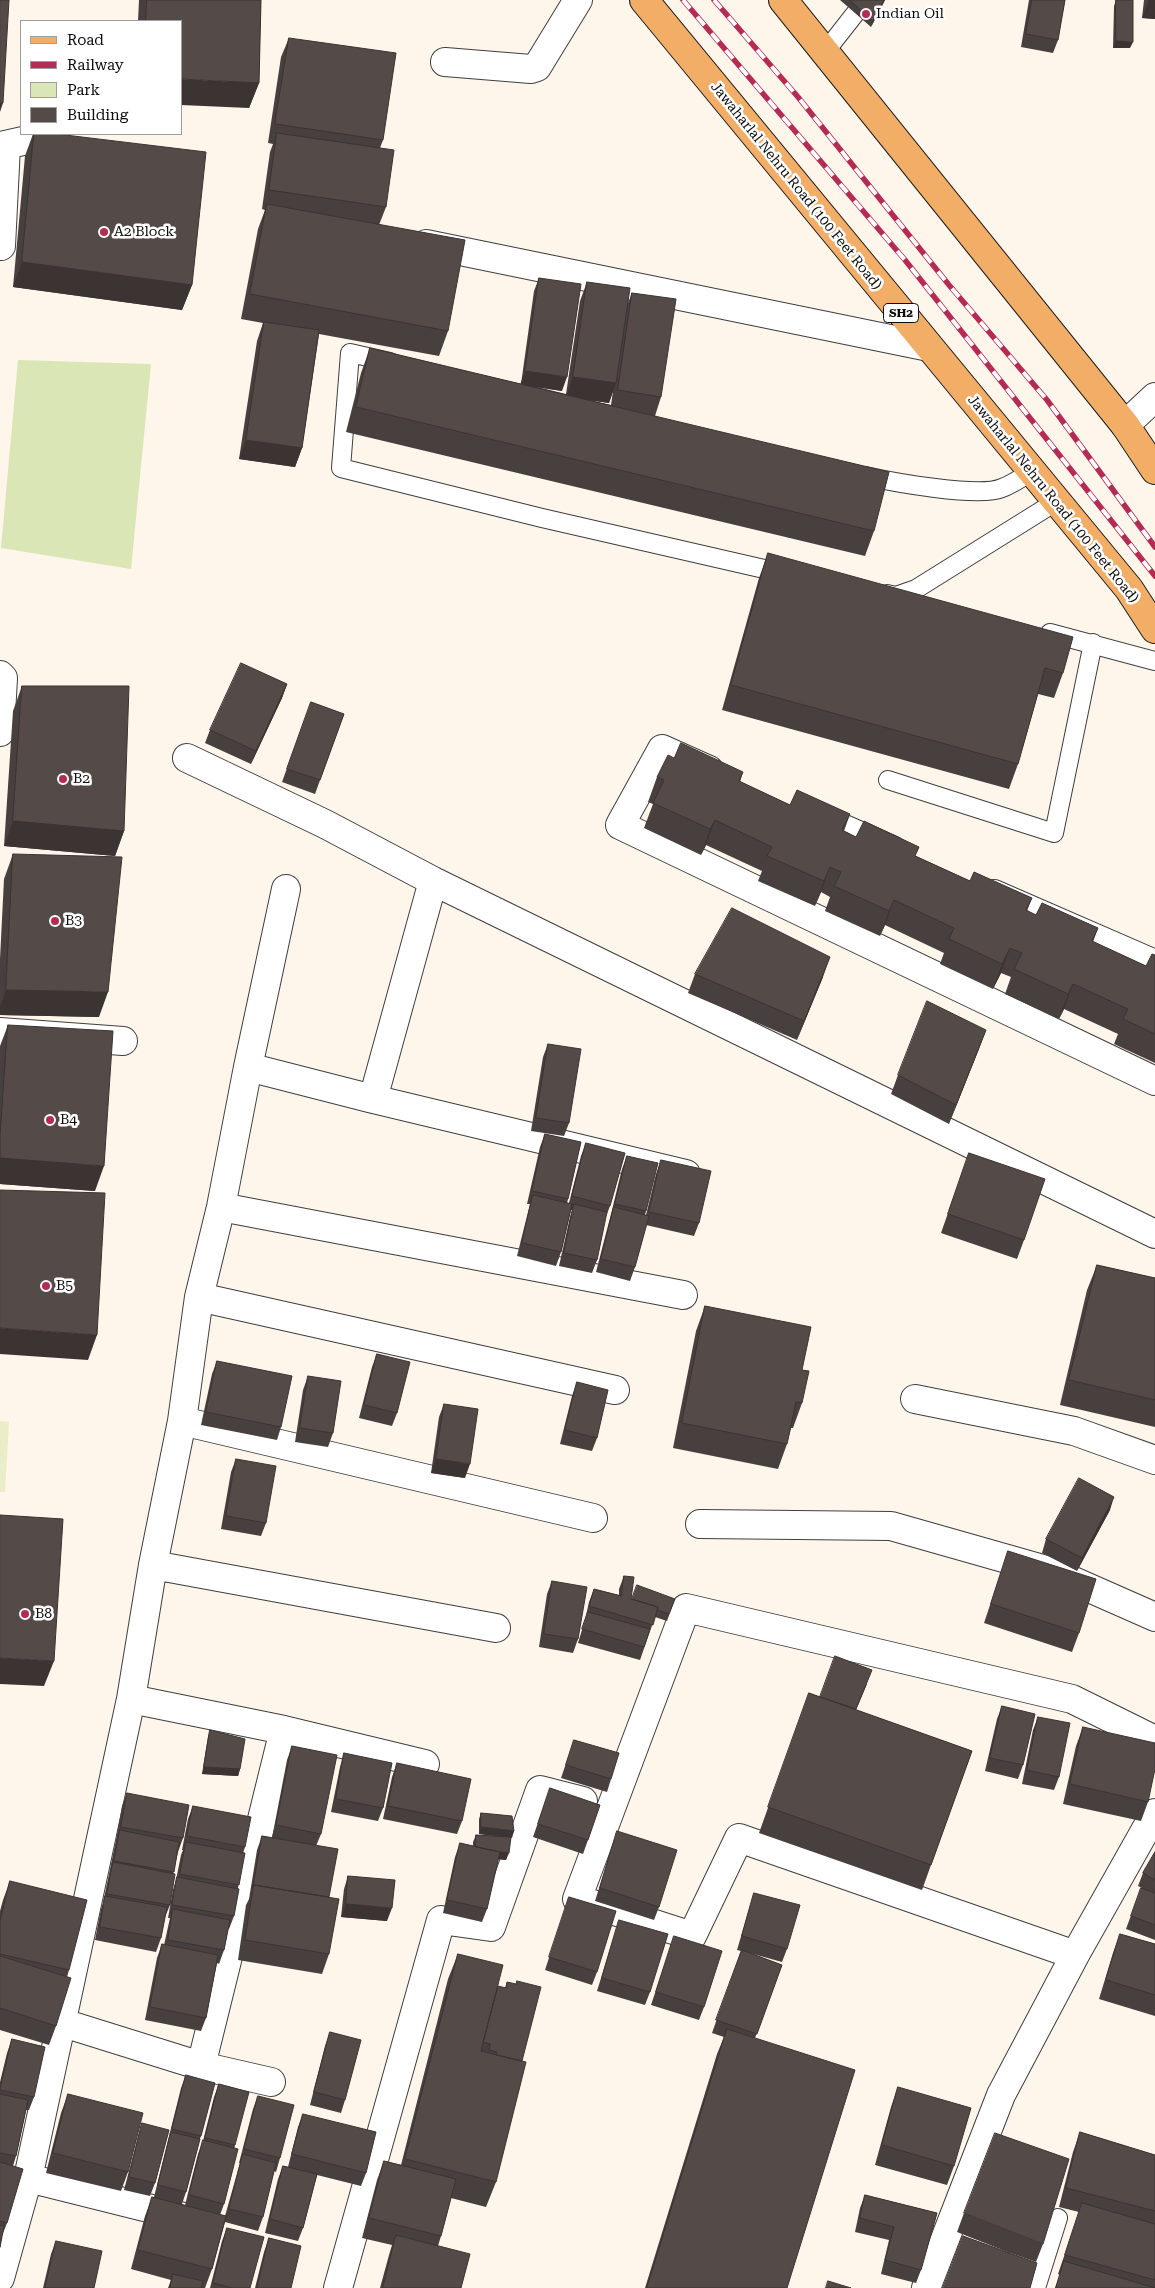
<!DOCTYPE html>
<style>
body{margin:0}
#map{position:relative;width:1155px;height:2288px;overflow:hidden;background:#fef5eb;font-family:"Roboto Serif",serif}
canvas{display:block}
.legend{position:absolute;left:20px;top:20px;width:162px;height:115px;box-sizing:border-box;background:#fff;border:1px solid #9e9e9e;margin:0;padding:6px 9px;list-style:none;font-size:15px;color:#0c0c0c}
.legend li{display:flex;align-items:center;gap:10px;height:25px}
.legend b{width:25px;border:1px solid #9e9e9e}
</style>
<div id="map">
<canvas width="1155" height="2288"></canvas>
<ul class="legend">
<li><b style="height:6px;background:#f2ad67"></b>Road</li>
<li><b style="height:6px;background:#b42b54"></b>Railway</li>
<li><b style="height:14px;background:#dbe6b7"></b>Park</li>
<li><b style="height:14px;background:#544a48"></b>Building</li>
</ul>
</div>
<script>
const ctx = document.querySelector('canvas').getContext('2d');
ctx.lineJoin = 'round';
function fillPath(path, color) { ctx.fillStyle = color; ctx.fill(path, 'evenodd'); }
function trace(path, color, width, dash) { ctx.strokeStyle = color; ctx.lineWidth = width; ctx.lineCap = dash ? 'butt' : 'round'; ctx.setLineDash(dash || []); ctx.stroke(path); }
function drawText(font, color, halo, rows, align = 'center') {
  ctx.font = font + ' "Roboto Serif",serif'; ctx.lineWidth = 5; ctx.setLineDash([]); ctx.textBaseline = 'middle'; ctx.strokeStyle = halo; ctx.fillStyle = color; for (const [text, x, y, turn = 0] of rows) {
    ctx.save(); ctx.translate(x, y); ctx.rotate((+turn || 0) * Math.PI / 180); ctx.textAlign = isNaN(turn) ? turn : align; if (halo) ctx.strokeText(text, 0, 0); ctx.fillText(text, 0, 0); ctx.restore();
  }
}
const green = new Path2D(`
 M18,360L151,364L131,569L1,548Z`);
const pitch = new Path2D(`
 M0,1421L9,1422L5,1492H0Z`);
const service = new Path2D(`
 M825,52L861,6V0
 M390,362L350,353L341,468L542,518L786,574
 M865,476C892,482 979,498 1002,488C1013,484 1023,477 1032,471
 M887,594L896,596L916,589L1057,501
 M1050,633L1155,661
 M888,780L1054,833L1093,643
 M1012,2261L1041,2272
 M1036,2288L1058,2218`);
const minor = new Path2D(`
 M445,62L531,69L537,67L578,0
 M0,146L32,139L36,134
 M426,244L929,347
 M1,246L6,146
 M1125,425L1155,397
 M0,675L3,678L0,732
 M187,758L325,824L433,881L1155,1234
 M709,770L662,749L620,825L1155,1081
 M810,814L892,850
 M994,894L1155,964
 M0,1032L123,1041
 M248,1067L286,889
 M373,1099L686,1174
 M221,1207L683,1295
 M199,1297L615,1390
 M915,1399L1074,1431L1155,1460
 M182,1421L593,1518
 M700,1524L891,1526L1053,1572L1155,1617
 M153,1565L496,1628
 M131,1699L284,1730L425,1764
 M1155,1740L1072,1699L686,1608L577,1899L692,1936L739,1838L1075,1955L1155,1813
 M60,2022L201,2066L271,2082
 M201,2066L284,1730
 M28,2178L184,2217
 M0,2278L28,2178L131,1699L153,1565L182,1421L199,1297L221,1207L248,1067L373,1099L433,881
 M338,2288L441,1920L491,1927L540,1790L583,1801
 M926,2288L1001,2095L1075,1955`);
const primary = new Path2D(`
 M644,0L1129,589L1155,629
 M783,0L1125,425L1155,470`);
const rail = new Path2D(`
 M683,0L905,260L1155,576
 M714,0L798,97L949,285L1047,400L1155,547`);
const wall = new Path2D(`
 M139,0H261L259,83L249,108L181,21H138Z
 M840,0H885L871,27Z
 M1029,0H1065L1058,40L1053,53L1021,47Z
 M1116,0L1130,48H1113L1114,6Z
 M1144,0H1155V19L1142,18Z
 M289,38L383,140L380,148L386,207L379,225L448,331L439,356L319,334L302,448L295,467L239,459L257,341L263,323L241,319L258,229L265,210L262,209L270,152L273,144L268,143L281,57Z
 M33,134H57L192,285L182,310L13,287L25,156Z
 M539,278L562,391L533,386L566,394L580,301L587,282L628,303L632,293L661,397L655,416L874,531L865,556L346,432L361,373L370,348L521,384L534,291ZM613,391L611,405L589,400L609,403Z
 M768,553L1063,673L1054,698L1038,694L1018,764L1009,789L722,710L759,578Z
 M287,684L282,698L251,764L205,743L210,730Z
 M22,686L124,831L115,856L4,846L13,711Z
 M311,702L344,714L315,794L282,782Z
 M743,772L740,782L790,805L850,814L844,831L856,837L916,856L970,881L1032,898L1027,911L1036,915L1098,928L1093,942L1146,966L1155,955V1063L1114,1044L1118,1034L1064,1009L1059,1019L1005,994L1011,977L1001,973L993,989L940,964L944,953L885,925L880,936L825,911L830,897L821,892L815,906L758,881L762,871L706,845L701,855L644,828L653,804L648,802L657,777Z
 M13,854L99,1017L0,1015V959L4,879Z
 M695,974L823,977L797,1040L688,993Z
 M8,1025L95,1191L0,1184V1046Z
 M986,1030L949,1124L891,1094L898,1075Z
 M548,1044L569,1123L564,1136L531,1131L543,1057Z
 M545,1134L568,1199L567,1203H569L581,1156L586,1143L610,1206L605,1219L597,1260L592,1273L559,1266L570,1217L572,1210H571L561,1252L556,1266L517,1256L530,1204H527L540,1147Z
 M969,1153L1024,1240L1017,1259L941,1233Z
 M627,1156L646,1211L645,1215H646L656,1174L661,1160L699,1223L694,1236L646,1225L635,1267L630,1281L596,1272L611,1214L622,1169Z
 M1097,1265L1155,1278V1427L1060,1405L1087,1290Z
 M705,1306L802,1370V1403L793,1428H791L787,1444L778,1469L673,1448L696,1331Z
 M377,1354L397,1413L392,1426L359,1418L372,1367Z
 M217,1361L281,1427L277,1440L201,1425L212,1374Z
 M308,1376L333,1433L328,1447L295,1442L303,1390Z
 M577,1382L597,1438L592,1451L560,1444L572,1396Z
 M444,1404L465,1478L431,1473L439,1417Z
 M236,1459L266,1523L261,1536L221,1529L231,1472Z
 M1110,1510L1077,1571L1042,1553L1046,1539Z
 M1008,1551L1079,1633L1072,1652L984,1623Z
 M624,1576L631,1599H675L667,1621L655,1617L640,1660L578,1643L585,1620L589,1602L594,1589L619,1595V1589Z
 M552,1581L578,1639L573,1653L539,1647L547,1594Z
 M867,1684L856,1710L972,1751L922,1890L759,1833L809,1693L820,1697Z
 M1002,1706L1023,1765L1018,1779L985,1771L997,1719Z
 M1038,1717L1059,1777L1054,1790L1022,1784L1033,1730Z
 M1083,1727L1148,1802L1141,1821L1063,1804L1076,1746Z
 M210,1730L240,1769L238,1776L202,1774L208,1737Z
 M574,1740L611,1779L607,1792L561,1778Z
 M292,1746L321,1834L316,1846L329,1897V1954L322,1974L238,1960L246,1905L249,1899L257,1850L262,1836L272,1838L287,1760Z
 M344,1753L383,1808L378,1821L331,1812L340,1767Z
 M397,1763L462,1821L457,1834L383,1819L392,1777Z
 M550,1788L588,1840L583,1854L533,1837Z
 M127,1793L183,1838L178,1852L173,1874L170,1905L165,1917L161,1938L156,1952L95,1940L101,1909L103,1903L116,1840L122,1806Z
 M193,1806L245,1847L243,1853L234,1916L229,1929H228L224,1950L219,1964L217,1963L206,2018L201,2031L145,2020L157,1958L162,1944L164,1945L170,1918H168L173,1890L176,1880L181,1855L183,1850H182L188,1819Z
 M481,1813L514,1831L511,1838L506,1860L498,1859L487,1909L482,1922L443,1913L455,1857L460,1843L473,1846V1842L476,1835L498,1836L479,1834V1819Z
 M617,1831L659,1907L654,1920L595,1901Z
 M1155,1852V1940L1126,1929L1141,1888H1142L1138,1886L1143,1873Z
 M348,1876L387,1921L341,1917L344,1889Z
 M10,1881L69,1970L67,1977L56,2026L49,2045L0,2030V1911L3,1900Z
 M754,1893L787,1949L782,1962L746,1952L782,1965L755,2038L787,2288H645L717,2054L724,2037L712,2033L741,1951L737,1950L750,1906Z
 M569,1897L597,1972L592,1985L545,1970Z
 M619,1920L650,1992L645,2005L597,1991Z
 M1120,1934L1155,1944V2016L1099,1999L1113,1953Z
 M674,1936L704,2007L699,2020L651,2005Z
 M458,1954L497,1987L505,1988L507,1982L522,2061L496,2182L486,2207L451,2198L441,2236L438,2246L461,2288H380L389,2255L392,2245L362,2238L377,2180L384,2161L401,2165L448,1979Z
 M330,2032L345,2100L341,2113L310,2105L325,2046Z
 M12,2039L34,2097L29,2110H26L16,2156L13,2166L7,2223L2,2236L0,2247V2082L7,2053Z
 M186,2075L201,2136L198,2144L186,2192L182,2204L185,2205L198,2154L203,2141L214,2097L219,2084L235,2145L224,2204L220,2215L225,2216L240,2163H239L253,2109L258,2096L280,2158L276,2172L274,2171L263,2217L258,2231L225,2222L212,2269L205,2288H168L171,2280L131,2269L145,2216L152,2197H154L181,2088Z
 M898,2087L954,2166L947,2185L875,2165L891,2107Z
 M68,2094L128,2172L121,2191L46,2173L61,2113Z
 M303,2114L366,2173L361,2186L317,2175L303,2228L298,2241L265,2233L278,2179L283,2166L288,2167L298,2127Z
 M142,2123L155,2183L150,2196L124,2190L138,2137Z
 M1080,2132L1155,2155V2288H1055L1060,2275L1058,2274L1079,2212L1059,2207L1073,2152Z
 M865,2195L937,2213L921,2270L916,2283L881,2274L889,2240L855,2232L860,2208Z
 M964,2213L1043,2244L1036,2262L1005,2251L957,2232Z
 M227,2228L250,2288H210L222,2241Z
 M269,2238L291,2288H255L264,2252Z
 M56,2241L94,2288H43L51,2254Z`);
const shadedWall = new Path2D(`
 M884,0H885L871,27L873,21Z
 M1149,0H1155V19L1142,18Z
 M1116,41L1133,42L1130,48H1113Z
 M181,79L259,83L249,108L181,105Z
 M0,103H3L0,112Z
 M22,262L192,285L182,310L13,287Z
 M525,371L567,377L562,391L520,385Z
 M573,377L616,383L609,403L566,397Z
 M246,440L302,448L295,467L239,459Z
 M287,684L282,698L251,764L256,751Z
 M715,820L706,845L701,855L710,829Z
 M13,821L124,831L115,856L4,846Z
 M830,867L821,892L815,906L824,881Z
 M894,900L885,925L880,936L889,911Z
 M1010,948L1001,973L993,989L1002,964Z
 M830,957L823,977L797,1040L804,1021Z
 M1073,984L1064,1009L1059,1019L1068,994Z
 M6,990L108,992L99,1017L0,1015V1007Z
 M986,1030L979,1049L949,1124L956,1105Z
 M0,1158L104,1166L95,1191L0,1184Z
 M0,1328L97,1335L88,1360L0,1354Z
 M436,1459L470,1464L465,1478L431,1473Z
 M1114,1497L1110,1510L1077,1571L1082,1558Z
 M0,1658L54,1661L44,1686L0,1684Z
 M204,1767L240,1769L238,1776L202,1774Z
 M481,1827L514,1831L512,1838L479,1834Z
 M476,1850L509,1853L506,1860L474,1857Z
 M346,1904L392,1908L387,1921L341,1917Z`);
const building = new Path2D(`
 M0,0H9L3,103H0Z
 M147,0H261L259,83L181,79V21H146Z
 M850,0H884L873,21Z
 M1032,0H1065L1058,40L1026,34Z
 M1116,0H1133V42L1116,41Z
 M289,38L396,53L383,140L275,124Z
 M277,133L394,150L386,207L269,190Z
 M34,134H57L206,152L192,285L22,262Z
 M267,204L465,240L448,331L250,294Z
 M539,278L581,284L567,377L525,371Z
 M587,282L630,288L616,383L573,377Z
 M632,293L676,299L661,397L618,390Z
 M264,322L319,330L302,448L246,440Z
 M370,348L889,472L874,531L356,407Z
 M768,553L1073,637L1063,673L1045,668L1018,764L731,685Z
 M241,663L287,684L256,751L210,730Z
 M22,686H129L124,831L13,821Z
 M311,702L344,714L320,780L287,769Z
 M681,743L743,772L739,781L790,805L797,790L850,814L842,830L856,837L864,821L919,847L915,856L970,881L974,872L1032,898L1026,910L1036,915L1042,903L1098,928L1092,941L1146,966L1152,954L1155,955V1034L1123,1019L1128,1009L1073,984L1068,994L1014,969L1022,953L1010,948L1002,964L949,939L954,928L894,900L889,911L834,886L841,872L830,867L824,881L767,856L772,847L715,820L710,829L653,803L664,780L657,777L668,755L674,758Z
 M13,854L122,857L108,992L6,990Z
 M732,908L830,957L804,1021L695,974Z
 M927,1001L986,1030L956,1105L898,1075Z
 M8,1025L113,1031L104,1166L0,1158V1135Z
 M548,1044L581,1049L569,1123L536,1118Z
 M545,1134L581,1142L568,1199L532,1191Z
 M586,1143L625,1153L610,1206L572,1196Z
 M969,1153L1045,1179L1024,1240L948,1214Z
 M627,1156L658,1163L646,1211L615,1204Z
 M661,1160L711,1171L699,1223L649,1212Z
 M0,1190L105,1193L97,1335L0,1328Z
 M533,1195L572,1204L561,1252L522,1243Z
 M574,1204L607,1212L597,1260L564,1253Z
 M614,1207L649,1216L635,1267L601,1259Z
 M1097,1265L1155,1278V1400L1069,1380Z
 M705,1306L811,1327L802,1370L809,1371L802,1403L796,1402L787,1444L682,1423Z
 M377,1354L410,1362L397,1413L364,1405Z
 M217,1361L292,1376L281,1427L206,1412Z
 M308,1376L341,1381L333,1433L300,1428Z
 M577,1382L608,1390L597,1438L565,1430Z
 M444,1404L478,1409L470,1464L436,1459Z
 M236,1459L276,1466L266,1523L226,1516Z
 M1079,1478L1114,1497L1082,1558L1046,1539Z
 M0,1515L63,1519L54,1661L0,1658Z
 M1008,1551L1096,1579L1079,1633L991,1604Z
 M624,1576L634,1577L631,1599L658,1607L653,1625L589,1606L594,1589L621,1596Z
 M552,1581L587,1587L578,1639L544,1634Z
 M637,1585L675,1599L669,1614L657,1610L658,1607L632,1599Z
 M588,1612L650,1629L644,1647L582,1629Z
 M835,1656L872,1670L856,1709L820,1697Z
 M809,1693L972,1751L931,1865L768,1807Z
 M1002,1706L1035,1714L1023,1765L990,1758Z
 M1038,1717L1070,1723L1059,1777L1027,1770Z
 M1083,1727L1155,1743V1769L1148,1802L1070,1784Z
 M210,1730L245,1739L240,1769L204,1767Z
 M574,1740L619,1753L611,1779L566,1765Z
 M292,1746L337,1755L321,1834L276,1825Z
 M344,1753L392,1763L383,1808L336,1799Z
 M397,1763L471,1779L462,1821L388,1806Z
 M550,1788L600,1805L588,1840L538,1824Z
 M127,1793L189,1805L183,1838L121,1827Z
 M193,1806L251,1817L245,1847L187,1836Z
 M481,1813L512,1816L514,1831L481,1827Z
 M120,1830L179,1842L174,1872L114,1861Z
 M617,1831L677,1850L659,1907L600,1888Z
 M476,1835L511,1837L509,1853L500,1852L476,1847Z
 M262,1836L338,1849L329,1897L254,1885L253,1887Z
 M186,1842L245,1853L239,1885L180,1874Z
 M460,1843L500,1852L487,1909L447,1900Z
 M1155,1852V1880L1143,1873Z
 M113,1862L175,1874L170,1905L107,1894Z
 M348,1876L395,1880L392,1908L346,1904Z
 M177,1877L239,1889L234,1916L172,1905Z
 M10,1881L87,1900L69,1970L0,1954V1921Z
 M254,1885L339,1899L329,1954L245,1940Z
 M1141,1888L1155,1893V1925L1131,1916Z
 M754,1893L800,1905L787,1949L742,1936Z
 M105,1896L167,1907L161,1938L100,1927Z
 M569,1897L616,1911L597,1972L549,1957Z
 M173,1909L230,1920L224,1950L168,1940Z
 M619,1920L668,1934L650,1992L602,1978Z
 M1120,1934L1155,1944V1995L1106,1980Z
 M674,1936L722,1951L704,2007L656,1992Z
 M162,1944L218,1955L206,2018L150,2007Z
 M742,1950L782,1965L757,2034L716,2020Z
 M458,1954L503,1965L481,2051L526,2062L496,2182L405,2159Z
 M0,1956L71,1978L56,2026L0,2008Z
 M517,1981L541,1987L522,2061L496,2055L497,2052L489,2050L490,2044L483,2042L498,1986L506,1988L507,1982L516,1984Z
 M727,2029L855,2070L787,2288H647Z
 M330,2032L361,2040L345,2100L314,2092Z
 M12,2039L45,2047L34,2097L0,2090Z
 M186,2075L215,2083L201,2136L172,2129Z
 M219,2084L249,2092L235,2145L205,2138Z
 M898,2087L971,2108L954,2166L882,2145Z
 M0,2094L28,2100L16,2156L0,2153Z
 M68,2094L143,2113L128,2172L53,2153Z
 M258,2096L294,2105L280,2158L244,2149Z
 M303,2114L376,2132L366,2173L292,2154Z
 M142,2123L169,2130L155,2183L129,2177Z
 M171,2132L200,2139L186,2192L158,2185Z
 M1080,2132L1155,2155V2211L1066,2188Z
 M995,2133L1069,2159L1043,2244L964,2213Z
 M203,2140L238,2149L224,2204L189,2195Z
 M243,2154L276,2163L263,2217L229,2209Z
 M384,2161L456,2179L441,2236L369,2218Z
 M0,2162L23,2169L7,2223L0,2221Z
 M283,2166L317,2174L303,2228L270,2219Z
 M865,2195L937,2213L921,2270L885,2260L894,2227L860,2218Z
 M152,2197L226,2216L212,2269L138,2250Z
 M1082,2203L1155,2224V2280L1065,2255Z
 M0,2225L4,2226L0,2247Z
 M227,2228L264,2237L250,2288H232L213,2283Z
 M396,2235L470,2254L461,2288H383Z
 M963,2236L1037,2263L1030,2288H943Z
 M269,2238L301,2246L291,2288H257Z
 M56,2241L102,2251L94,2288H45Z
 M1064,2261L1155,2288H1056Z
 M173,2274L203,2281L201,2288H170Z
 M828,2281L851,2288H826Z`);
const markers = [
 [866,14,5,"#b42b54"],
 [104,232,5,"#b42b54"],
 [63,779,5,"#b42b54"],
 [55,921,5,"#b42b54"],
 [50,1120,5,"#b42b54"],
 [46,1286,5,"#b42b54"],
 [25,1614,5,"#b42b54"]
];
const shields = [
 [901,313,35]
];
const shieldNames = [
 ["SH2",901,313]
];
const poiNames = [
 ["Indian Oil",876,14],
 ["A2 Block",114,232],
 ["B2",73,779],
 ["B3",65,921],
 ["B4",60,1120],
 ["B5",56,1286],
 ["B8",35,1614]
];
const streetNames = [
 ["Jawaharlal Nehru Road (100 Feet Road)",796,186,51],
 ["Jawaharlal Nehru Road (100 Feet Road)",1053,499,51]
];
fillPath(green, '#dbe6b7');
fillPath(pitch, '#eaeec8');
trace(service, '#3f3f3f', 20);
trace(minor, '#3f3f3f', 30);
trace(primary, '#1d1d1d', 30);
trace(service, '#fff', 18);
trace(minor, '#fff', 28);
trace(primary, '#f2ad67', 28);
trace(rail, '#b42b54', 5.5);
trace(rail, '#fff', 4, [11]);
fillPath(wall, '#48403e');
fillPath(shadedWall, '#3b3432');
fillPath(building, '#544a48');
trace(building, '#3b3432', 1);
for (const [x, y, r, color] of markers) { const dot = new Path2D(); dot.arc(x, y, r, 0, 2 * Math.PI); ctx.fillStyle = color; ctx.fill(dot); trace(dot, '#fff', 2); }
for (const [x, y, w] of shields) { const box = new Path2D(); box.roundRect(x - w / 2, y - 9.5, w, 19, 4); ctx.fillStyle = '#fff'; ctx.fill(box); trace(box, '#0c0c0c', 1); }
drawText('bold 12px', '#0c0c0c', null, shieldNames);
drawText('14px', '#0c0c0c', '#fff', poiNames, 'left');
drawText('14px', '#0c0c0c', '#fff', streetNames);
</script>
